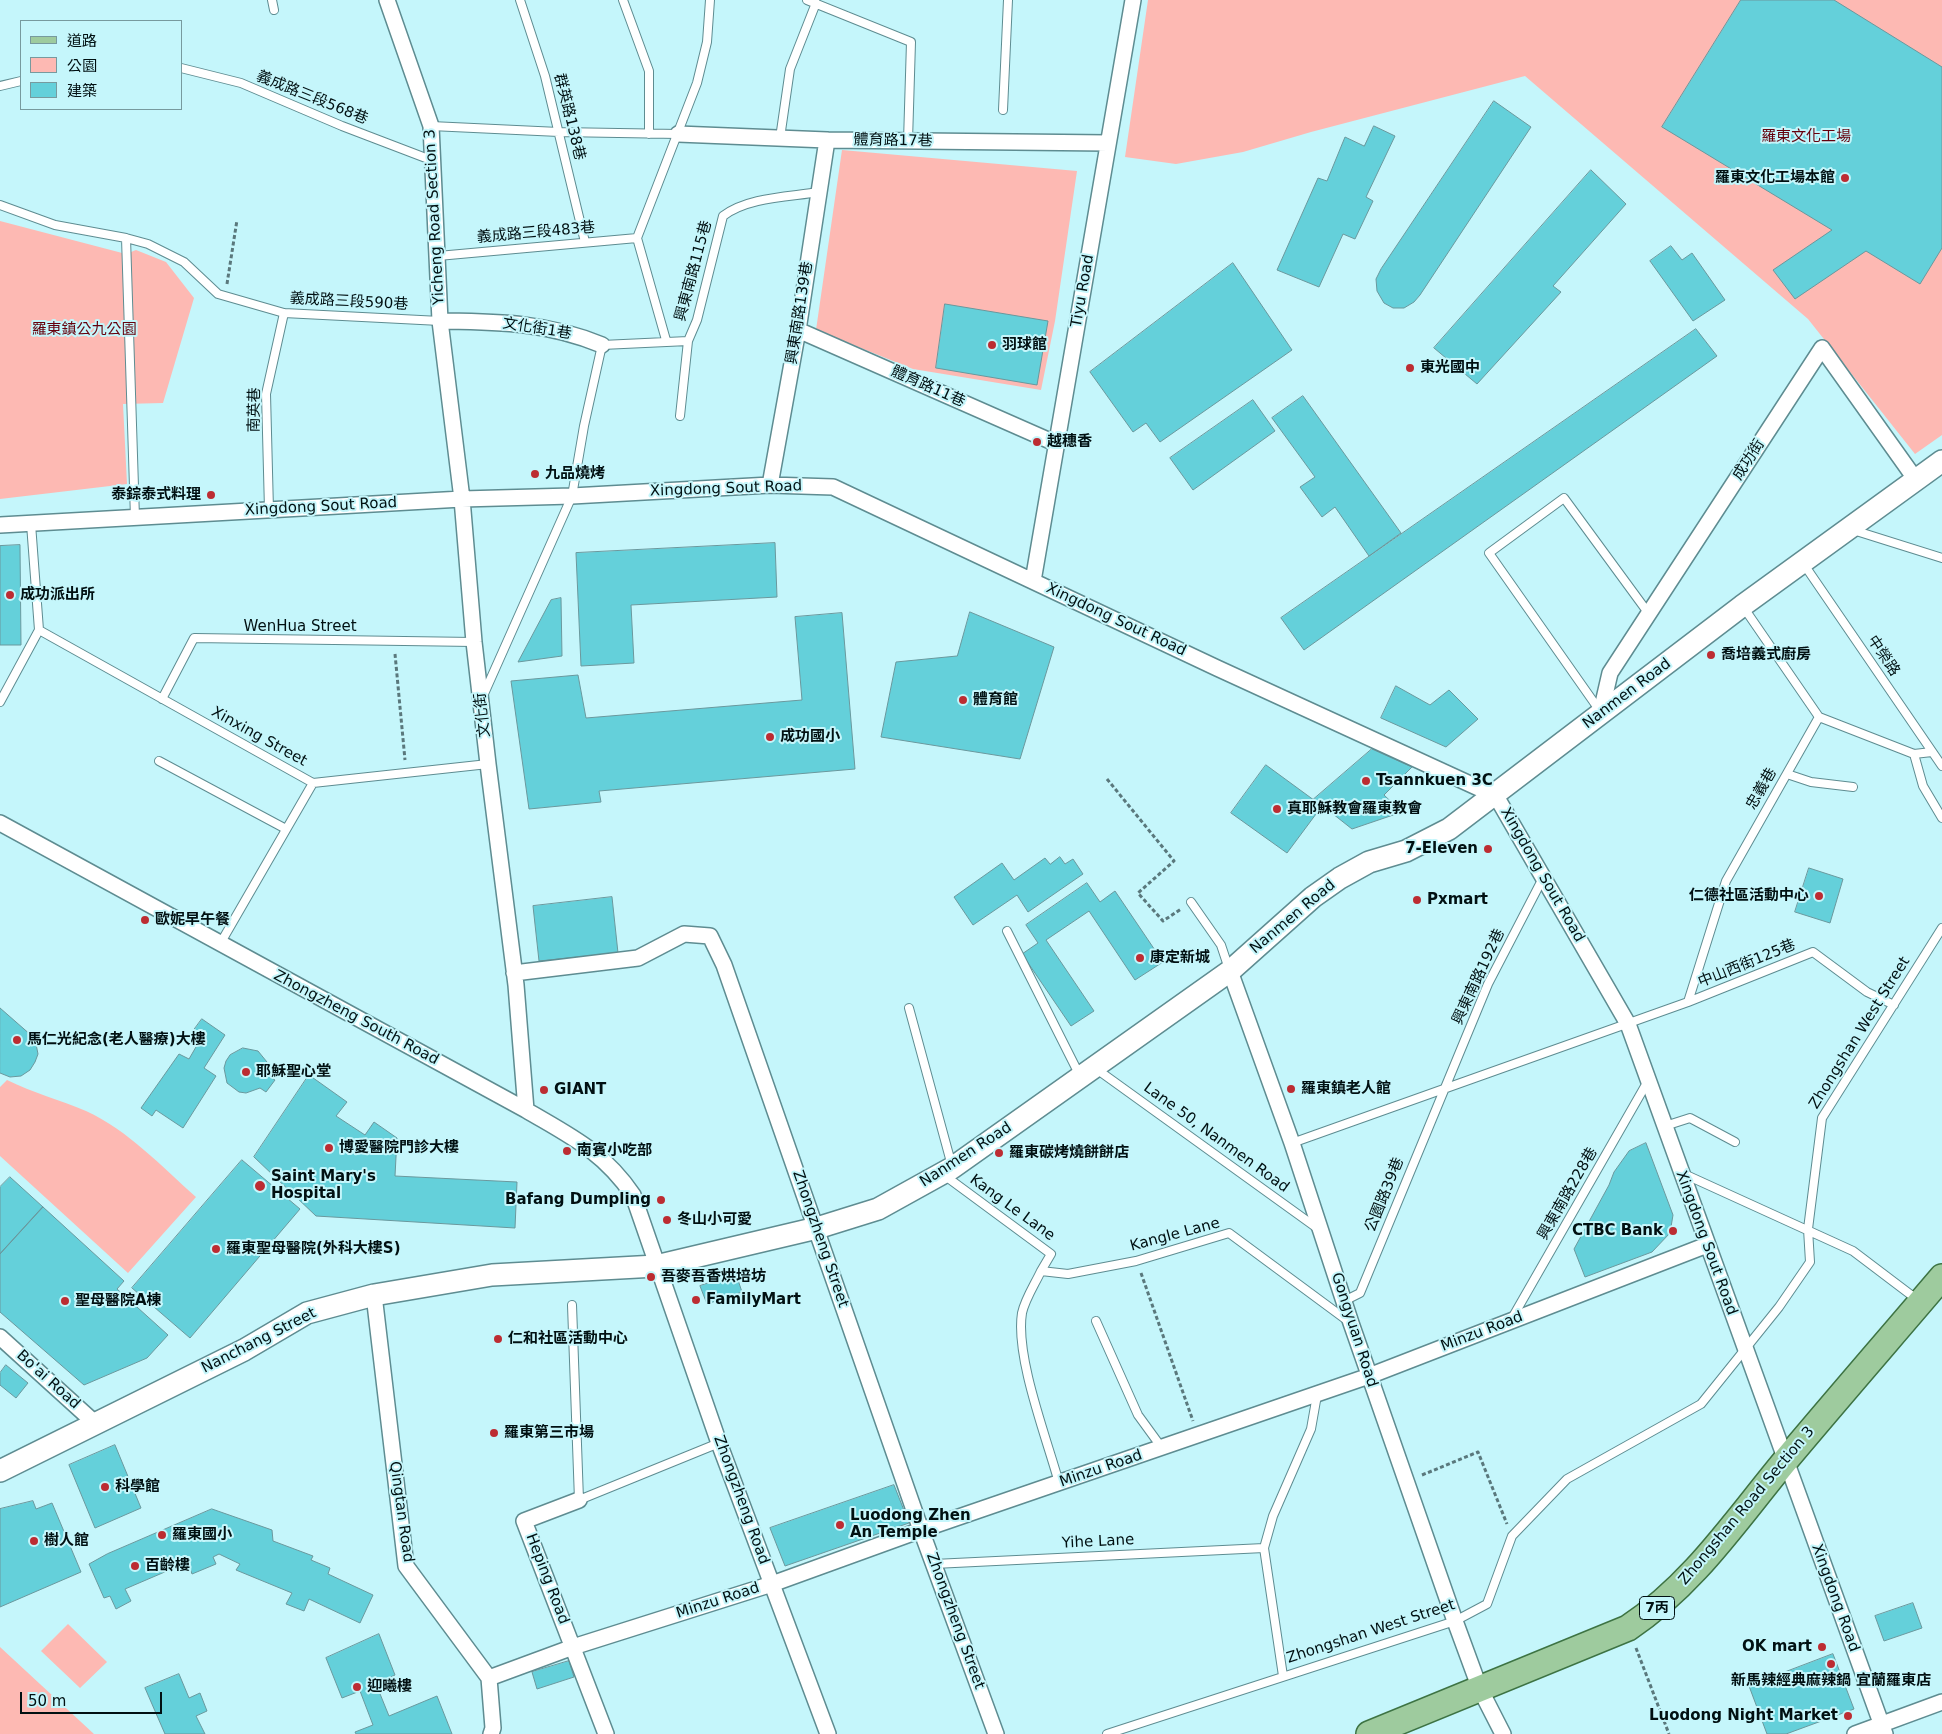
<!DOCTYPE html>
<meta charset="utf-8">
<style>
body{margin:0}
#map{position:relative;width:1942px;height:1734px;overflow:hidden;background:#c5f6fb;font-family:"DejaVu Sans","Noto Sans TC",sans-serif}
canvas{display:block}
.legend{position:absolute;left:20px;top:20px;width:162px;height:90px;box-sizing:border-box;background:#c5f6fb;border:1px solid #779a9e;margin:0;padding:6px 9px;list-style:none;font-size:15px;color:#011012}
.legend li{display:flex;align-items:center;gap:10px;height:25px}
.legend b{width:25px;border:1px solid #779a9e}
.scale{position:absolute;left:20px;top:1692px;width:142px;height:22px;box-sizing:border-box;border:2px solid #011012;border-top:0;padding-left:6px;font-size:15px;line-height:18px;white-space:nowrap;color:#011012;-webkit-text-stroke:4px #c5f6fb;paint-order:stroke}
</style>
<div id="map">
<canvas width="1942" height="1734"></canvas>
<ul class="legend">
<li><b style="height:6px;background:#9ecb9e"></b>道路</li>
<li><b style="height:14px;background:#fdb9b3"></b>公園</li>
<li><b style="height:14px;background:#64d0da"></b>建築</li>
</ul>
<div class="scale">50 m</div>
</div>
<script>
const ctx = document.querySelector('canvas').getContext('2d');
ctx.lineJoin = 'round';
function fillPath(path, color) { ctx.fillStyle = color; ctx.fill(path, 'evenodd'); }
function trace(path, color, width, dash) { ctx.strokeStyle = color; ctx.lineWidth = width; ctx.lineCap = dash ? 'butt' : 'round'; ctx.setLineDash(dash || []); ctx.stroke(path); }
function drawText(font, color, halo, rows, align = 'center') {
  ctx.font = font + ' "DejaVu Sans","Noto Sans TC",sans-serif'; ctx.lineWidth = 4; ctx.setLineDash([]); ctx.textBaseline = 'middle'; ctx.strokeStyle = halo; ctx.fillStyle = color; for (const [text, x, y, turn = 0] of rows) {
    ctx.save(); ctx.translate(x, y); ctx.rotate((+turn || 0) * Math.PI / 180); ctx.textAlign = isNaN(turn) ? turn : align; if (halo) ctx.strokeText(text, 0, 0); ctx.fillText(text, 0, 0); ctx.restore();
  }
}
const green = new Path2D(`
 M1148,0H1942V435L1915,454L1808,319L1525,76L1311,132L1243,152L1176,164L1125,157Z
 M842,150L1077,171L1055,321L1041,390L913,369L816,330Z
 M0,221L126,254L136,250L166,262L194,298L163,403L123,404L127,484L0,499Z
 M7,1080C33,1093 60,1100 86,1111C128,1130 162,1167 196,1197L128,1273L0,1156V1087Z
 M68,1624L107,1662L80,1688L41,1651Z
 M0,1647L94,1734H0Z`);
const building = new Path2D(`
 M1741,0H1834L1942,67V248L1920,284L1866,251L1795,299L1773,270L1832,230L1662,127Z
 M1494,101L1531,127L1420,295L1414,302L1404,308H1393L1384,303L1377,291L1376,279L1381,269Z
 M1374,126L1395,136L1366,197L1373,201L1355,239L1343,234L1319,287L1277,270L1318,178L1327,181L1345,137L1364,146Z
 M1591,170L1626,204L1553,286L1561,292L1477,384L1434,348Z
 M1671,246L1682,260L1692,253L1725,300L1693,321L1650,261Z
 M1233,263L1292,350L1160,442L1146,423L1133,432L1090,372Z
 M945,304L1048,321L1037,385L936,368Z
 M1696,329L1717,356L1304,650L1281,618Z
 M1303,396L1401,533L1369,556L1335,507L1322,517L1300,487L1315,477L1272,418Z
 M1253,400L1275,431L1193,490L1170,458Z
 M775,543L777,597L631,605L634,663L581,666L576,553Z
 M20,545L21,645H0V546Z
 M561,598L562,656L518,662L551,600Z
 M970,612L1054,647L1020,759L881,737L896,662L957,656Z
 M842,613L855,769L599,791L601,802L529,809L511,681L578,675L586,718L802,700L795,617Z
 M1396,686L1430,705L1449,690L1478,719L1446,747L1381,718Z
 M1372,749L1412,767L1384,795L1402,812L1352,829L1314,799Z
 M1266,765L1322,806L1287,853L1231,813Z
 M1060,857L1065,864L1073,859L1083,874L1028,912L1017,895L973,925L954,897L1002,863L1014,880L1045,858L1050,864Z
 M1809,868L1843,879L1830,923L1795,912Z
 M1087,883L1100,902L1115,891L1163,962L1135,980L1089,911L1046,940L1094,1011L1071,1026L1022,954L1038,943L1026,925Z
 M612,897L618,953L539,961L533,906Z
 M0,1008L32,1036L36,1044L38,1054L35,1062L30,1070L21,1076L10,1077L0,1073Z
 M202,1019L225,1035L204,1068L216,1076L183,1128L156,1110L152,1116L141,1108L179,1054L189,1059L200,1040L191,1034Z
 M243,1048L258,1051L267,1062L268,1076L275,1080L266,1092L260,1088L246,1093L239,1092L227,1083L224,1068L226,1061L230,1055Z
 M309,1075L347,1102L336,1116L365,1135L374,1122L397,1138L395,1176L517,1182L515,1228L316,1216L254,1157Z
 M1646,1143L1673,1215L1670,1233L1652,1252L1585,1277L1574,1249L1609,1185L1614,1172L1629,1151Z
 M242,1160L300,1209L190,1338L132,1288Z
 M10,1177L43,1207L0,1254V1187Z
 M43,1207L124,1281L117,1289L168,1335L147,1358L84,1385L0,1312V1254Z
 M736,1274L742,1292L707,1304L700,1286Z
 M6,1365L28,1383L16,1398L0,1385V1373Z
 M115,1445L141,1508L95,1528L69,1465Z
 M894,1485L909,1523L785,1566L770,1528Z
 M33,1501L36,1509L52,1503L81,1572L0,1607V1509Z
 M212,1509L272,1530L273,1541L313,1556L311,1560L330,1568L328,1574L373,1595L360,1623L309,1599L304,1611L286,1604L292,1593L236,1570L240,1564L219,1554L213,1557L216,1564L192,1574L188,1562L125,1589L131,1601L116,1609L110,1596L104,1598L89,1564L107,1554Z
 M1913,1603L1922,1628L1884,1641L1875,1616Z
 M379,1634L395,1675L376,1684L389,1716L437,1696L452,1734H356L355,1732L373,1725L360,1691L342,1698L326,1658Z
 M1833,1654L1854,1709L1786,1734H1767L1749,1686Z
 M569,1661L574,1677L537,1689L532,1672Z
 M179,1674L189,1698L200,1693L207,1711L196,1716L205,1734H165L145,1688Z`);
const path = new Path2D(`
 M227,284L237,220
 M395,654L405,760
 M1107,779L1174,861L1138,893L1163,921L1181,909
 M1141,1273L1193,1421
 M1422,1475L1478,1452L1507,1524
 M1636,1648L1669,1734`);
const lane = new Path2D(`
 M272,0L274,10
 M520,0L545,76L585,242
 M623,0L649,71V134
 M807,0L911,42L908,141
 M181,68L241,83L342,126L431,160
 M0,86L21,81
 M1003,110L1008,0
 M431,126L559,132L678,134
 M780,138L790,69L816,3
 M0,205L55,225L126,238L148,244L184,262L218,294L284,313L440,321
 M126,238L135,518
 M438,256L637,238
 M666,340L637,238L697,83L707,42L710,0
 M680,416L688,341
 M269,510L266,394L284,313
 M1853,530L1942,558
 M1803,563L1942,766
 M39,630L313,783L488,764
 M483,696L572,496L584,426L602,345L688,341L697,320L723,216C748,197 789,197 819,192
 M162,699L194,638L474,642
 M0,702L39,630L31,524
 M1600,711L1489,553L1564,498L1649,614
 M1819,717L1914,754L1932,752
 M1914,754L1923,786L1942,818
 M159,761L286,829
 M1787,774L1811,782L1853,787
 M1191,902L1221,945L1229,969
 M1007,931L1080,1076
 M220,944L313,783
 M1688,1002L1726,881L1819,717L1744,608
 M909,1008L952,1166
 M1095,1068L1317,1228
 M1665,1126L1690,1118L1735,1142
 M1292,1143L1688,1002L1813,952L1867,992L1894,1005
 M1684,1174L1853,1251L1919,1301
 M944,1175L1051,1254L1041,1271L1068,1274L1136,1261L1229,1233L1348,1321
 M1041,1271C1035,1284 1025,1299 1022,1313C1015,1357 1047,1439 1059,1483
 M1344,1301L1360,1293L1488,984L1543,878
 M572,1305L579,1500L719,1443
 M1511,1320L1648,1081
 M1096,1321L1138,1415L1162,1448
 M934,1564L1264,1548
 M1283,1676L1264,1548L1273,1516L1311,1429L1317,1395
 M1107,1734L1455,1621L1487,1604L1512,1536L1567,1479L1701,1404L1779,1307L1810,1262L1808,1229L1822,1118L1942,928`);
const street = new Path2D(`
 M387,0L431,126L440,321L462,499L474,642L488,764L516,985L526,1110
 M678,134L827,140L1108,143
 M440,321C499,322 546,322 602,345
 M798,330L1057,444
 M770,485L798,330L827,140
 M0,525L462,499L572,496L770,485L833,487L1217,668L1496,796L1628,1024L1885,1734
 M1033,581L1133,0
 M1601,712L1610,673L1822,348L1916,480
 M0,823L526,1110C570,1136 603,1151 633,1195L719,1443L828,1734
 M1230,971L1292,1143L1351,1323L1455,1621L1480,1689L1503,1734
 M514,973L638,958L684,934L710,936L724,965L921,1530L996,1734
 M374,1295L406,1566L489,1678L493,1728L491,1734
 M0,1337L96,1424
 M579,1500L524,1521L606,1734
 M489,1678L573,1647L772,1584L921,1530L1369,1376L1707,1245
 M1855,1734L1942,1702`);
const secondary = new Path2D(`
 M0,1471L244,1350L307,1313L374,1295L492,1275L656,1266L817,1228L878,1209L952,1168L1230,971L1313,897L1340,878L1369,862L1406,851L1449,829L1742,606L1942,461`);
const primary = new Path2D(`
 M1369,1734L1628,1628C1693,1585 1736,1520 1785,1461C1837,1399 1890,1338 1942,1277`);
const markers = [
 [1845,178,5,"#bc2c32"],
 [992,345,5,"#bc2c32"],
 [1410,368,5,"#bc2c32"],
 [1037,442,5,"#bc2c32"],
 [535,474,5,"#bc2c32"],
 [211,495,5,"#bc2c32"],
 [10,595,5,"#bc2c32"],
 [1711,655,5,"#bc2c32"],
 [963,700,5,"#bc2c32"],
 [770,737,5,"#bc2c32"],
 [1366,781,5,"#bc2c32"],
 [1277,809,5,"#bc2c32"],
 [1488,849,5,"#bc2c32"],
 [1819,896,5,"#bc2c32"],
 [1417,900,5,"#bc2c32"],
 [145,920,5,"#bc2c32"],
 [1140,958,5,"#bc2c32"],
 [17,1040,5,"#bc2c32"],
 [246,1072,5,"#bc2c32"],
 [1291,1089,5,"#bc2c32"],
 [544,1090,5,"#bc2c32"],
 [329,1148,5,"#bc2c32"],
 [567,1151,5,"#bc2c32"],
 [999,1153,5,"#bc2c32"],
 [260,1186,6,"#bc2c32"],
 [661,1200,5,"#bc2c32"],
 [667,1220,5,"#bc2c32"],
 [1673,1231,5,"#bc2c32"],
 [216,1249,5,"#bc2c32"],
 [651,1277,5,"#bc2c32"],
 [696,1300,5,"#bc2c32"],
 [65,1301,5,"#bc2c32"],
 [498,1339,5,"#bc2c32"],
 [494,1433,5,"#bc2c32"],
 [105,1487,5,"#bc2c32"],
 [840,1525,5,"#bc2c32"],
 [162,1535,5,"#bc2c32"],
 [34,1541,5,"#bc2c32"],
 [135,1566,5,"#bc2c32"],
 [1822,1647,5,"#bc2c32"],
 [1831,1664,5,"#bc2c32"],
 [357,1687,5,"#bc2c32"],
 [1848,1716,5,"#bc2c32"]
];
const shields = [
 [1657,1608,35]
];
const shieldNames = [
 ["7丙",1657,1608]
];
const streetNames = [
 ["義成路三段568巷",312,98,22],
 ["群英路138巷",569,117,76],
 ["體育路17巷",893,141,1],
 ["Yicheng Road Section 3",435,217,-93],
 ["義成路三段483巷",536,233,-5],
 ["興東南路115巷",694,271,-75],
 ["Tiyu Road",1083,291,-80],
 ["義成路三段590巷",349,302,3],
 ["興東南路139巷",800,313,-81],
 ["文化街1巷",537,329,9],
 ["體育路11巷",928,387,24],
 ["南英巷",255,410,-89],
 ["成功街",1749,460,-57],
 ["Xingdong Sout Road",726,489,-2],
 ["Xingdong Sout Road",321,507,-3],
 ["Xingdong Sout Road",1116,620,25],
 ["WenHua Street",300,627],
 ["中榮路",1883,656,56],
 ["Nanmen Road",1627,694,-37],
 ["文化街",483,715,-96],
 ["Xinxing Street",259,737,29],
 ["忠義巷",1762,789,-60],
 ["Xingdong Sout Road",1542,875,60],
 ["Nanmen Road",1293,917,-40],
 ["中山西街125巷",1747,964,-22],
 ["興東南路192巷",1479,977,-65],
 ["Zhongzheng South Road",356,1018,28],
 ["Zhongshan West Street",1860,1033,-58],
 ["Lane 50, Nanmen Road",1216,1138,36],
 ["Nanmen Road",966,1155,-33],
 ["興東南路228巷",1568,1194,-60],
 ["公園路39巷",1385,1195,-68],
 ["Kang Le Lane",1012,1208,36],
 ["Kangle Lane",1175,1235,-15],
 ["Zhongzheng Street",820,1239,71],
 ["Xingdong Sout Road",1706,1243,70],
 ["Gongyuan Road",1354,1330,72],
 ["Minzu Road",1482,1332,-21],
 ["Nanchang Street",259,1341,-27],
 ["Bo'ai Road",48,1380,42],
 ["Minzu Road",1101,1469,-19],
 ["Zhongzheng Road",741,1500,70],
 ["Zhongshan Road Section 3",1747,1506,-50],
 ["Qingtan Road",401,1512,82],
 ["Yihe Lane",1098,1542,-3],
 ["Heping Road",547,1579,69],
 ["Xingdong Road",1835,1598,70],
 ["Minzu Road",718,1601,-18],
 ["Zhongzheng Street",955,1621,70],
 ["Zhongshan West Street",1371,1632,-18]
];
const parkNames = [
 ["羅東文化工場",1806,137],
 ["羅東鎮公九公園",84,330]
];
const poiNames = [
 ["羅東文化工場本館",1835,178,"right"],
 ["羽球館",1002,345],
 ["東光國中",1420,368],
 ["越穗香",1047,442],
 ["九品燒烤",545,474],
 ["泰錝泰式料理",201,495,"right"],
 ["成功派出所",20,595],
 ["喬培義式廚房",1721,655],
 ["體育館",973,700],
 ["成功國小",780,737],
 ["Tsannkuen 3C",1376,781],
 ["真耶穌教會羅東教會",1287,809],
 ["7-Eleven",1478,849,"right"],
 ["仁德社區活動中心",1809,896,"right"],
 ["Pxmart",1427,900],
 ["歐妮早午餐",155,920],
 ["康定新城",1150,958],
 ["馬仁光紀念(老人醫療)大樓",27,1040],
 ["耶穌聖心堂",256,1072],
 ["羅東鎮老人館",1301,1089],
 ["GIANT",554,1090],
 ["博愛醫院門診大樓",339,1148],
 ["南賓小吃部",577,1151],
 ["羅東碳烤燒餅餅店",1009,1153],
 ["Saint Mary's",271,1177],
 ["Hospital",271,1194],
 ["Bafang Dumpling",651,1200,"right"],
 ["冬山小可愛",677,1220],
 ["CTBC Bank",1663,1231,"right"],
 ["羅東聖母醫院(外科大樓S)",226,1249],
 ["吾麥吾香烘培坊",661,1277],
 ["FamilyMart",706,1300],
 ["聖母醫院A棟",75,1301],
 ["仁和社區活動中心",508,1339],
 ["羅東第三市場",504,1433],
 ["科學館",115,1487],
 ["Luodong Zhen",850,1516],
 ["An Temple",850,1533],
 ["羅東國小",172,1535],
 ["樹人館",44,1541],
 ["百齡樓",145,1566],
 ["OK mart",1812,1647,"right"],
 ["新馬辣經典麻辣鍋 宜蘭羅東店",1831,1681,"center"],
 ["迎曦樓",367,1687],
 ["Luodong Night Market",1838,1716,"right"]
];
fillPath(green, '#fdb9b3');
fillPath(building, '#64d0da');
trace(building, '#6a989d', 1);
trace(lane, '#5e8c91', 10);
trace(street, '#5e8c91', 18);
trace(secondary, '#5e8c91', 24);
trace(primary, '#3d7343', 28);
trace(path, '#5a787c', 3, [4, 2.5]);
trace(lane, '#fff', 8);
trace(street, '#fff', 15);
trace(secondary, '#fff', 21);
trace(primary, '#9ecb9e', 25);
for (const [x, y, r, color] of markers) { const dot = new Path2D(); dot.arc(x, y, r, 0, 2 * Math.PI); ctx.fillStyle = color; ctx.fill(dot); trace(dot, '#c5f6fb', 2); }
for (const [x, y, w] of shields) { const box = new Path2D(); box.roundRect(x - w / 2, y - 11.5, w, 23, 4); ctx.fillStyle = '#c5f6fb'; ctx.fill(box); trace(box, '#011012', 1); }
drawText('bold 14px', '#011012', null, shieldNames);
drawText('15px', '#011012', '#c5f6fb', streetNames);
drawText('15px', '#65000c', '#c5f6fb', parkNames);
drawText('bold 15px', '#011012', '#c5f6fb', poiNames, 'left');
</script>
